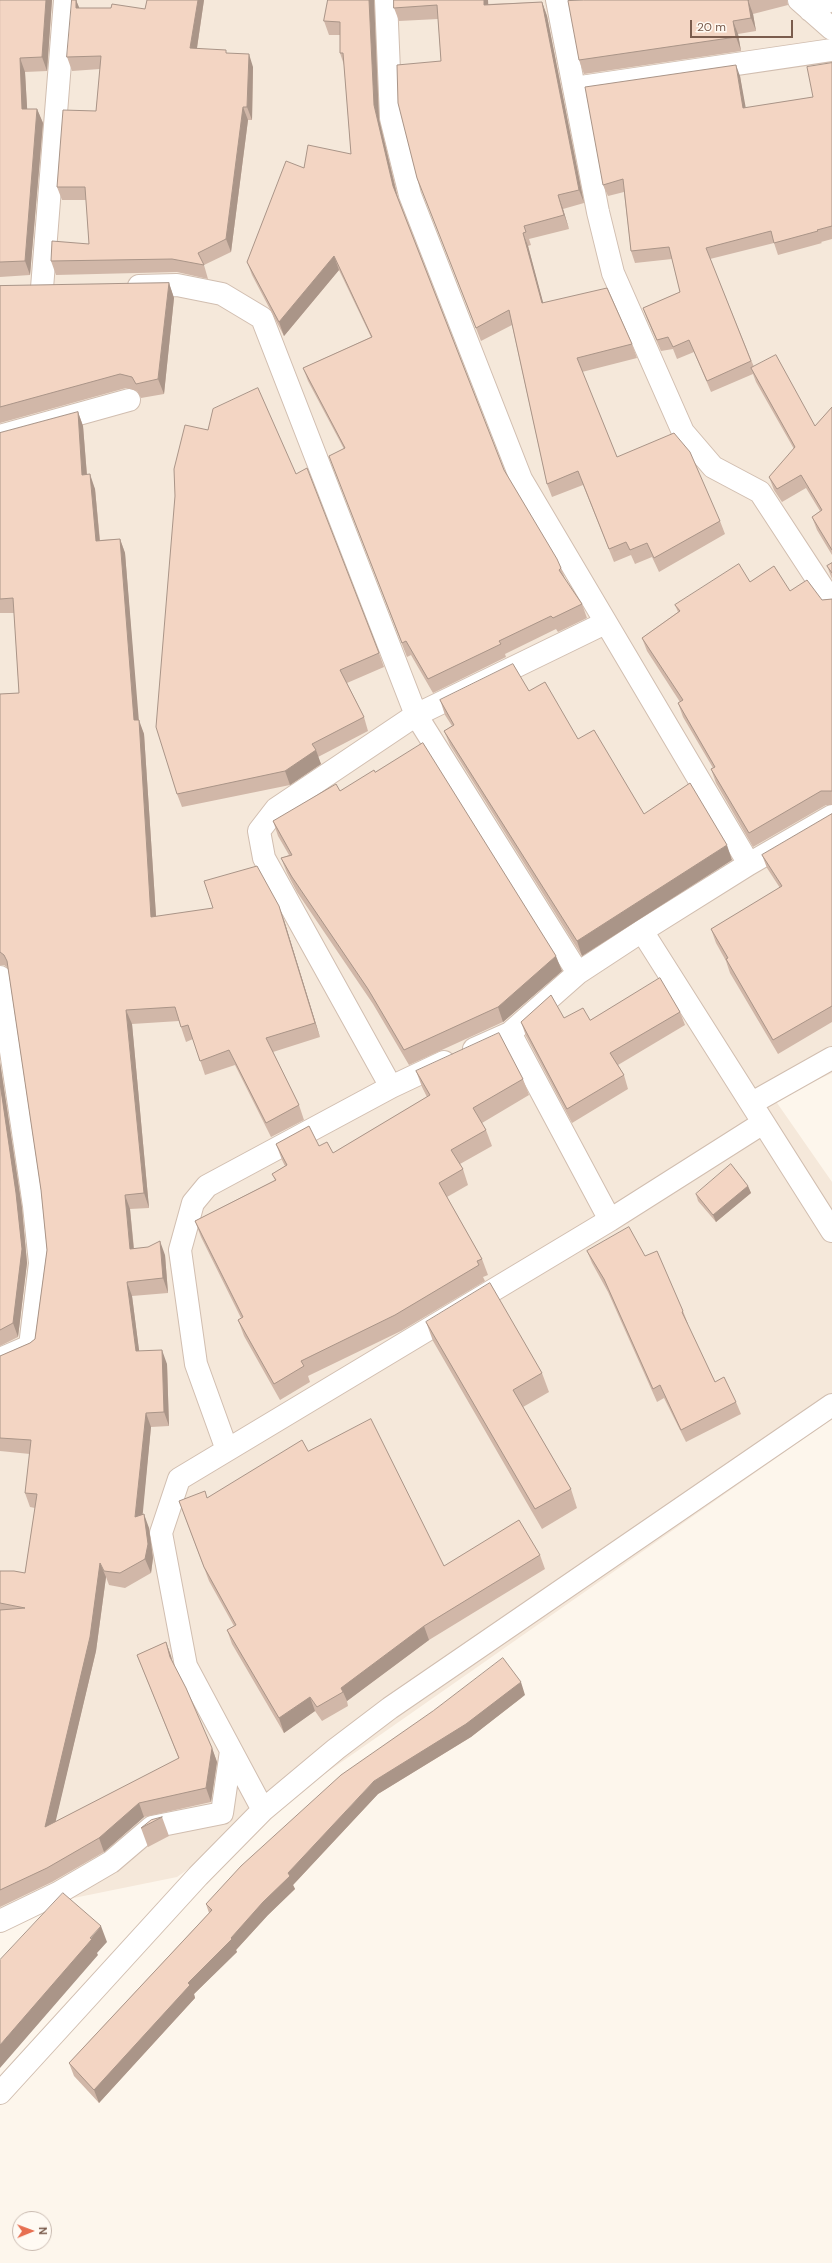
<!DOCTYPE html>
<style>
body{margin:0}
#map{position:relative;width:832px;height:2263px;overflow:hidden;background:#fdf6ec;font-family:"DM Sans",sans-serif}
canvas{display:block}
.north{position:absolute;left:12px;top:2211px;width:40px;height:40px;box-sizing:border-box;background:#fffaf3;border:1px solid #cabbb1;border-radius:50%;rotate:89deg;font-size:11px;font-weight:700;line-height:16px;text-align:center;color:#7a5c4d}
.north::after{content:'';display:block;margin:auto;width:14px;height:18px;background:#e76f51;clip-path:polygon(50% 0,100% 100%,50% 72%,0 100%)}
.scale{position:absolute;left:690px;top:20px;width:103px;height:18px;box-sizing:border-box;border:2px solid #7a5c4d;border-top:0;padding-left:5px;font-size:12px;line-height:14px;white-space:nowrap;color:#7a5c4d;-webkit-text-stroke:3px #fffaf3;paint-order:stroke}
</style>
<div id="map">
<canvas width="832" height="2263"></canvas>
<div class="north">N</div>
<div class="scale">20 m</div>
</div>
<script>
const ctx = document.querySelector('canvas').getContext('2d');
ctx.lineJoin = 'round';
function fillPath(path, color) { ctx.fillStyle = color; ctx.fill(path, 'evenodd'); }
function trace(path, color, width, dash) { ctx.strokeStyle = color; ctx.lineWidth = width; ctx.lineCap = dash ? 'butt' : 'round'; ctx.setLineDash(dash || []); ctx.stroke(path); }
const residential = new Path2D(`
 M0,0H832V1073L775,1100L832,1182V1419L177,1877L0,1913Z`);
const minor = new Path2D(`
 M386,0L391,118L410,195L521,479L749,864
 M557,0L574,88L832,50
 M799,0L832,29
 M810,10L831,0
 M574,88L598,212L613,273L683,432L713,467L760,492L832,602
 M139,286L177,285L222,294L262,318L416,715L578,973
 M42,288L65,0
 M0,436L129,400
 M642,931L832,1231
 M0,977L34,1206L40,1263L30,1346L0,1359
 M510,1033L610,1220
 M474,1049L510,1033L578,973L642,931L749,864L832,816
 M391,1087L264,858L259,831L276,809L416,715L605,623
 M752,1103L832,1058
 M227,1450L196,1364L180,1250L193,1203L207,1186L391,1087L444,1062
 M263,1810L186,1666L161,1533L179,1479L610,1220L763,1123
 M0,1921L58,1893L111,1862L152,1827L222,1813L231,1751
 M0,2093L198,1876L263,1810L336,1749L390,1708L832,1405`);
const wall = new Path2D(`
 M0,0H52L47,71L25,72L27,109H37L43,123L30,275L0,277Z
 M76,0L79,8L145,9L147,0H204L197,48L227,53L253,67L252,120H248L231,252L204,265L208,279L177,272L56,275L51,261L89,244L86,200H62L57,187L96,111L100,69L72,71L67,57Z
 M328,0H374L379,119L398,197L504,470L561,568L566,581L582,604L587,618L558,632L556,629L505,654L506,657L433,693L411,655L407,657L329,456L344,449L308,381L303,368L371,337L339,270L284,336L252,275L247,262L304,168L351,154L344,65L340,53V35H329L324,21Z
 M394,0L488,4L542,2L547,16L584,203L563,209L569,229L529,239L531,245L528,246L543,303L632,344L637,358L582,372L617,457L720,521L725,534L659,572L652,557L635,564L631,555L614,562L583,485L552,497L547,484L512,325L481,341L417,178L441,61L438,19L399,21L394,8Z
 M584,0H787L788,5L753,14L756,31L738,34L741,51L584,74L579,60Z
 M832,63V239L821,242L822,243L778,255L774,243L710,259L754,367L815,426L832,407V555L817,530L812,517L820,511L806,488L782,502L774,490L769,477L794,449L756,382L753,374L711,392L694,352L677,359L673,349L661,351L647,319L643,308L680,292L672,259L635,263L631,251L624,192L608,196L603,185L740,76L745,108L813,97Z
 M169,283L174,298L164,394L141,398L137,391L126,388L0,423V286Z
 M78,412L83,426L87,475L95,489L100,540L120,539L125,553L138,720L144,734L156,916L284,920L320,1037L273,1052L299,1105L304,1120L271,1137L235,1065L205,1075L193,1039L186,1042L179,1021L132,1024L149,1208L130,1209L134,1248L165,1255L168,1293L132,1296L139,1351L167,1364L169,1426L151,1427L142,1515L149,1528L153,1558L151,1573L125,1588L109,1585L106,1577L96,1651L55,1822L179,1759L137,1655L166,1642L171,1656L173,1664L212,1748L217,1762L211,1802L144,1817L104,1852L52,1882L0,1907V1571L25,1573L35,1508L30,1507L25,1493L30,1454L0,1451V1356L30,1343L35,1339L47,1250L41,1190L8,968L4,965H0V694L19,693L14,613H0V433Z
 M296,474L379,653L384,667L347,683L364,717L368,731L318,757L321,764L290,785L182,807L177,794Z
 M832,563V579L827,566Z
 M750,582L790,591L822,600L832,599V805H826L753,847L716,783L711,769L713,768L683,717L678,703L680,702L647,651L642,638L678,612L675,605Z
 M529,691L578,739L644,814L732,860L582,956L450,745L444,731L452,726L445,715L440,700Z
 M375,772L562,971L503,1022L409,1065L373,1004L297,892L287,873L281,858L289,855L278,836L273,821L340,791Z
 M832,814V1022L778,1054L730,973L726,961L716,943L711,929L780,888L767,868L762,855Z
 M680,1012L685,1025L618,1065L624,1075L628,1089L572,1123L526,1036L521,1022L564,1018L590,1020Z
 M0,1062L22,1208L27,1263L18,1337L0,1346Z
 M416,1071L523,1079L529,1095L482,1123L486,1130L492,1146L460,1164L463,1169L468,1185L447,1197L482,1259L488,1275L483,1277L485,1281L401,1331L308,1376L310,1382L280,1400L244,1336L238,1320L241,1318L201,1237L195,1221L275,1180L272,1174L285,1166L282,1160L276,1144L319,1146L333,1153L427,1097L422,1087Z
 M748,1186L751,1193L716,1222L698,1201L696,1194Z
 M587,1251L645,1256L683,1311L688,1324H687L715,1382L736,1402L741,1414L686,1442L664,1398L657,1402L608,1292L592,1263Z
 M426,1322L542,1373L549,1392L523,1407L571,1489L577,1508L542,1529L433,1341Z
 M308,1451L444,1566L540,1555L545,1569L429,1640L347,1701L348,1706L322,1721L315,1711L284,1733L232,1644L227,1630L234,1626L209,1581L179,1501L207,1498Z
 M525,1695L471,1737L378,1794L293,1885L295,1889L268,1915L236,1950L237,1952L194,1994L195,1998L99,2103L74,2076L69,2063L209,1913L206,1904Z
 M162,1817L169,1836L148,1847L141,1828Z`);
const shadedWall = new Path2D(`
 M46,0H52L47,71L42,57Z
 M76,0L81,12L76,8Z
 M198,0H204L195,61L190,48Z
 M369,0H374L379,119L398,199L393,186L374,105Z
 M484,0H488L489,18L484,5Z
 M748,0L753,14L756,31L751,18Z
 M542,2L547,16L584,203L579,190Z
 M733,21L738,34L741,51L736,37Z
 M249,54L253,67L252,120L247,107Z
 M20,58L25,72L28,123L22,109Z
 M736,65L740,76L748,120L743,108Z
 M243,107L248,120L231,252L226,239Z
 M37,109L43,123L30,275L25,261Z
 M558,195L563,209L569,229L564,215Z
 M523,233L528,246L547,317L542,303Z
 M334,256L339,270L284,336L279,322Z
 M169,283L174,298L164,394L158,379Z
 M78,412L83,426L88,489L82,475Z
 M90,474L95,489L101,555L96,541Z
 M120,539L125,553L140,734L134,720Z
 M139,720L144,734L157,931L151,917Z
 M316,750L321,764L290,785L285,771Z
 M727,845L732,860L582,956L577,941Z
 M279,906L284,920L320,1037L315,1023Z
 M556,956L562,971L503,1022L498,1007Z
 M126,1010L132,1024L149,1208L144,1193Z
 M0,1062L22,1208L27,1263L18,1337L13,1323L0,1083Z
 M748,1186L751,1193L716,1222L713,1215Z
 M125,1195L130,1209L135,1263L130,1249Z
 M160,1241L165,1255L168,1293L163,1278Z
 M127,1282L132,1296L141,1365L136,1351Z
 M162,1350L167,1364L169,1426L164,1412Z
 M146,1413L151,1427L141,1532L135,1517Z
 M144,1514L149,1528L153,1558L151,1573L145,1559Z
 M100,1563L106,1577L96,1651L51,1841L45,1827Z
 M424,1626L429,1640L347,1701L343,1692L341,1688Z
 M166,1642L171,1656L175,1672L170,1657Z
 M521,1682L525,1695L471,1737L378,1794L293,1885L295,1889L268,1915L236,1950L237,1952L194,1994L195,1998L99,2103L94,2090L188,1983L231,1938L288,1873L374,1781Z
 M310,1697L315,1711L284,1733L279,1718Z
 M212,1748L217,1762L211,1802L206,1788Z
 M139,1803L144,1817L104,1852L99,1838Z
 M101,1926L107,1942L97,1953L98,1955L0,2068V2045Z`);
const building = new Path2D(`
 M0,0H46L42,57L20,58L22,109H37L25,261L0,262Z
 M72,0H76V8H111L112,4L145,9L147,0H198L190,48L226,50V53L249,54L247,107H243L226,239L198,253L204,265L172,259L51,261L52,241L89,244L85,187H57L63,110L96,111L101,56L67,57Z
 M328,0H369L374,105L393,186L504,470L557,559L561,568L559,570L582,604L553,618L551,616L499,641L501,644L428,679L406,641L402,643L329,456L345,448L303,368L372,337L334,256L279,322L247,262L286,161L304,168L308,145L351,154L343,53H340V22L324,21Z
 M394,0H484V5L542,2L579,190L558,195L564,215L524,226L526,232L523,233L542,303L607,288L632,344L577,358L617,457L674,433L690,452L720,521L654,558L647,543L630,550L626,542L609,549L578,471L547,484L509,310L476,328L417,178L398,103L397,65L441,61L437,5L394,8Z
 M584,0H749H748L751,18L733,21L736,37L579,60L568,1Z
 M832,63V226L817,230L818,231L774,243L771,231L706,248L751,361L707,381L689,340L673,347L668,337L657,340L643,308L680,292L669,247L631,251L623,179L603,185L585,87L736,65L743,108L813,97L807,67Z
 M169,283L158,379L136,384L132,377L120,374L0,407V286Z
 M776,355L815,426L832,407V550L812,517L822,510L801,475L777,489L769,477L795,447L751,368Z
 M258,388L296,474L307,468L379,653L340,670L364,717L312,744L316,750L285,771L177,794L156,727L175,496L174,469L185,425L208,430L213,409Z
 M78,412L82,475L90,474L96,541L120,539L134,720H139L151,917L213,908L204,881L257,866L279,906L315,1023L266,1038L299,1105L266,1123L229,1050L200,1061L188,1025L181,1027L175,1007L126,1010L144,1193L125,1195L130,1249L148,1247L160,1241L163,1278L127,1282L136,1351L162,1350L164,1412L146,1413L135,1517L144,1514L148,1544L145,1559L120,1573L104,1571L100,1563L90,1637L45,1827L179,1758L137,1655L166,1642L170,1657L186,1688L212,1748L206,1788L139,1803L99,1838L47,1868L0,1890V1610L25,1608L0,1603V1571H14L25,1573L37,1494L25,1493L31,1440L0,1438V1356L30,1343L35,1339L47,1250L41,1190L7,961L4,955L0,952V694L19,693L13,598L0,599V433Z
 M832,563V573L827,566Z
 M739,564L750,582L774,566L790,591L807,580L822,600L832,599V791H821L749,833L711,769L715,767L678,703L683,700L642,638L680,611L675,605Z
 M513,664L529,691L545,682L578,739L594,730L644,814L690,783L727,845L577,941L444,731L454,725L440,700Z
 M423,743L556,956L498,1007L404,1050L368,989L292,877L281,858L292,855L273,821L336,784L340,791L374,770L375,772Z
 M832,814V1006L773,1040L726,959L728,958L711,929L782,886L762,855Z
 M660,978L680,1012L610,1053L624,1075L567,1109L521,1022L551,995L564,1018L583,1008L590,1020Z
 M499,1033L523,1079L473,1108L486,1130L451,1150L463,1169L439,1183L482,1259L477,1261L479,1265L395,1315L301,1361L304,1366L274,1384L238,1320L243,1317L195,1221L276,1180L272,1174L287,1165L276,1144L309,1126L319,1146L327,1142L333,1153L430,1095L416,1071Z
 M0,1083L16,1193L22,1249L13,1323L0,1330Z
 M731,1164L748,1186L713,1215L696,1194Z
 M629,1227L645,1256L657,1251L683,1311L682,1312L715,1382L724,1377L736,1402L681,1430L660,1385L653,1389L604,1279L587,1251Z
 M490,1283L542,1373L513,1390L571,1489L535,1509L426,1322Z
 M371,1419L444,1566L519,1520L540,1555L424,1626L341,1688L343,1692L317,1707L310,1697L279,1718L227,1630L236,1625L204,1567L179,1501L205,1491L207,1498L302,1440L308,1451Z
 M503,1658L521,1682L466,1724L374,1781L288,1873L290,1876L263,1902L231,1938L232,1939L188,1983L190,1985L94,2090L69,2063L212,1910L206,1904L241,1866L341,1775L433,1711Z
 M162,1817L141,1828L151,1820Z
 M63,1893L101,1926L90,1938L92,1939L0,2045V1960Z`);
fillPath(residential, '#f5e8da');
trace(minor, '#d1beb0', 24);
trace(minor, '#fff', 22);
fillPath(wall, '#d1b7a8');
fillPath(shadedWall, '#aa9588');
fillPath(building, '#f3d5c3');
trace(building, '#aa9588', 1);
</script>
